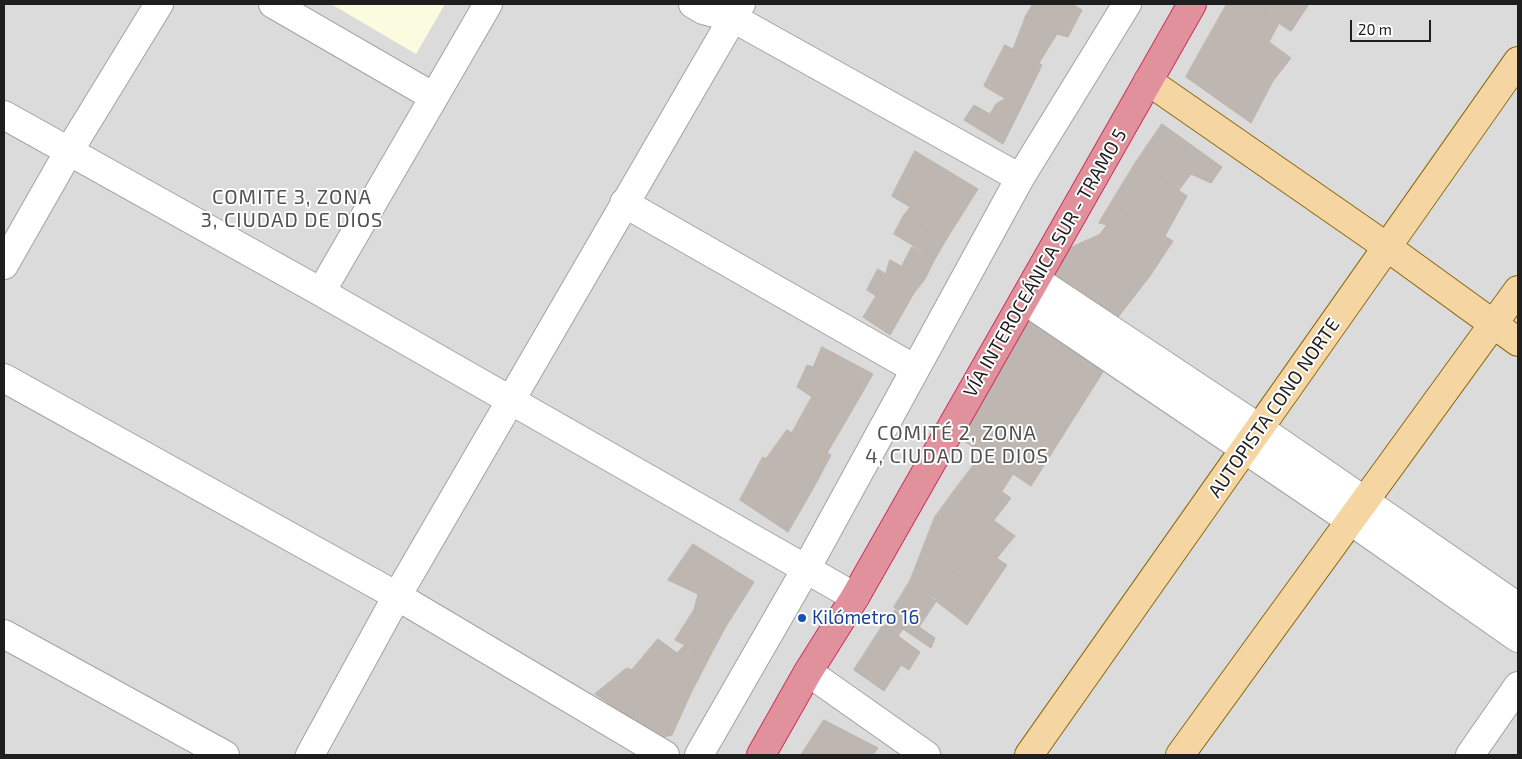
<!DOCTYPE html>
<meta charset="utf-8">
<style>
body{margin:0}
#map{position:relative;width:1522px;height:759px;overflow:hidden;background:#eeebe4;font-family:"Exo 2",sans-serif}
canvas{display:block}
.frame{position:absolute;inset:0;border:5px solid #1e1e1e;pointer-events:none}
.scale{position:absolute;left:1350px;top:20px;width:81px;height:22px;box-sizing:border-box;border:2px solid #1e1e1e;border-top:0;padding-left:6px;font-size:15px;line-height:18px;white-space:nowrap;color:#1e1e1e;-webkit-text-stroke:4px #fff;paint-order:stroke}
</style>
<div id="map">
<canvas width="1522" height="759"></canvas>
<div class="frame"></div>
<div class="scale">20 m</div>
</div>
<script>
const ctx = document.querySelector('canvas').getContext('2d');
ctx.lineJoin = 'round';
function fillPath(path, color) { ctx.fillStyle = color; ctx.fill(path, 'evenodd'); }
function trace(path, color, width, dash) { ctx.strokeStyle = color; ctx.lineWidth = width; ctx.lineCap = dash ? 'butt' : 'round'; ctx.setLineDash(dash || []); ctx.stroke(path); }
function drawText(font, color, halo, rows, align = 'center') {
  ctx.font = font + ' "Exo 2",sans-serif'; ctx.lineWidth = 4; ctx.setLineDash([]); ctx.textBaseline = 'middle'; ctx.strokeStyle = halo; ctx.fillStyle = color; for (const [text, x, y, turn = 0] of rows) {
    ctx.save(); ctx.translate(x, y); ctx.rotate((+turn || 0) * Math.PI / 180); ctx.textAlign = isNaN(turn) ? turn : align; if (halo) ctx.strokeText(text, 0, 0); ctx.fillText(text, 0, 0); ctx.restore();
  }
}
const residential = new Path2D(`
 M4,4H1518V755H4Z`);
const education = new Path2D(`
 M331,4H445L416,54Z`);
const building = new Path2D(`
 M1033,4H1072L1082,10L1068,37L1057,34L1026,16Z
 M1227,4H1251L1279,23L1269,42L1291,58L1273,81L1210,34Z
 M1251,4H1309L1291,31Z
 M1026,16L1057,34L1039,63L1013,50Z
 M1210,34L1273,81L1251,123L1186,77Z
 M1005,45L1042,65L1021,108L984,86Z
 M1005,99L1021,108L1003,144L964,120L974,105L990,114L996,104Z
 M1162,124L1222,167L1211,183L1191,174L1179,190L1136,162Z
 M915,151L978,189L946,240L904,215L910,207L892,196Z
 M1136,162L1187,196L1165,236L1111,203Z
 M1111,203L1173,241L1150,276L1099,235L1107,225L1099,223Z
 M904,215L946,240L935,259L894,234Z
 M1099,235L1150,276L1115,321L1054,279L1070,248Z
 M912,247L935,259L925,279L902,266Z
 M890,260L925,279L914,293L886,274Z
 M878,269L914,293L890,335L863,317L876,296L867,290Z
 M1042,319L1108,364L1031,486L951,432L1024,323Z
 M822,347L873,374L850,414L812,397L797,387L807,365L813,367Z
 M812,397L850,414L827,453L792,433Z
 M787,430L831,455L814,487L766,459Z
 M981,453L1013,474L1002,491L970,470Z
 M763,457L814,487L788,532L740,500Z
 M970,470L1011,498L994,520L954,491Z
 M954,491L1015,536L997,558L935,517Z
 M935,517L1007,565L986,596L923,548Z
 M693,544L754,582L725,628L694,610L698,594L668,580Z
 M923,548L986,596L967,625L910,581Z
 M910,581L937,600L919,627L894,607Z
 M694,610L725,628L709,658L675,640Z
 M895,610L935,638L931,648L903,629L898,636L885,627Z
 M883,625L920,652L909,670L901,665L884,691L854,670Z
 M658,639L677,653L685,645L709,658L691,693L632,670Z
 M627,668L691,693L672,735L659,738L595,694Z
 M824,720L878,748L873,755H801Z`);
const minor = new Path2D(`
 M273,4L434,97
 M693,4L703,10L733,18L1020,178
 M4,115L321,292L855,597
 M624,203L915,369
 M4,265L69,151L159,4
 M1036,280L1259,428L1518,607
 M321,292L488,4
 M1024,300L1351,521L1518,638
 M4,378L397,596L665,755
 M4,634L225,755
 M808,672L926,755
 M310,755L397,596L741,4
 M699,755L806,569L1020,178L1127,4
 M1470,755L1518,686`);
const major = new Path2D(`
 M1148,81L1387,247L1518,342
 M1029,755L1518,61
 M1180,755L1518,290`);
const highway = new Path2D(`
 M761,755L808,672L855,597L1192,4`);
const markers = [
 [802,618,5,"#1a4fb4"]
];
const streetNames = [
 ["VÍA INTEROCEÁNICA SUR - TRAMO 5",1045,263,-60],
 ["AUTOPISTA CONO NORTE",1274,408,-55]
];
const transitNames = [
 ["Kilómetro 16",812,618]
];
const neighbourhoodNames = [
 ["COMITE 3, ZONA",292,197],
 ["3, CIUDAD DE DIOS",292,220],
 ["COMITÉ 2, ZONA",957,433],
 ["4, CIUDAD DE DIOS",957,456]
];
fillPath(residential, '#dcdbdb');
fillPath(education, '#fbfcdf');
fillPath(building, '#beb7b1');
trace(building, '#beb3a8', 1);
trace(minor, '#a2a2a2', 30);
trace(major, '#8c690b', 30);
trace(highway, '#cc315d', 30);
trace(minor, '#fff', 28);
trace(major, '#f5d6a3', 28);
trace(highway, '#e0919c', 28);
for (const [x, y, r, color] of markers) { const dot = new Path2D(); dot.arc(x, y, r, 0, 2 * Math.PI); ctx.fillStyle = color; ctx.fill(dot); trace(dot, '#fff', 2); }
drawText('19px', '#1e1e1e', '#fff', streetNames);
drawText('19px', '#164399', '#fff', transitNames, 'left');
ctx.letterSpacing = '1px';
drawText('20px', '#515151', '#fff', neighbourhoodNames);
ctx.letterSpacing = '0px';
</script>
